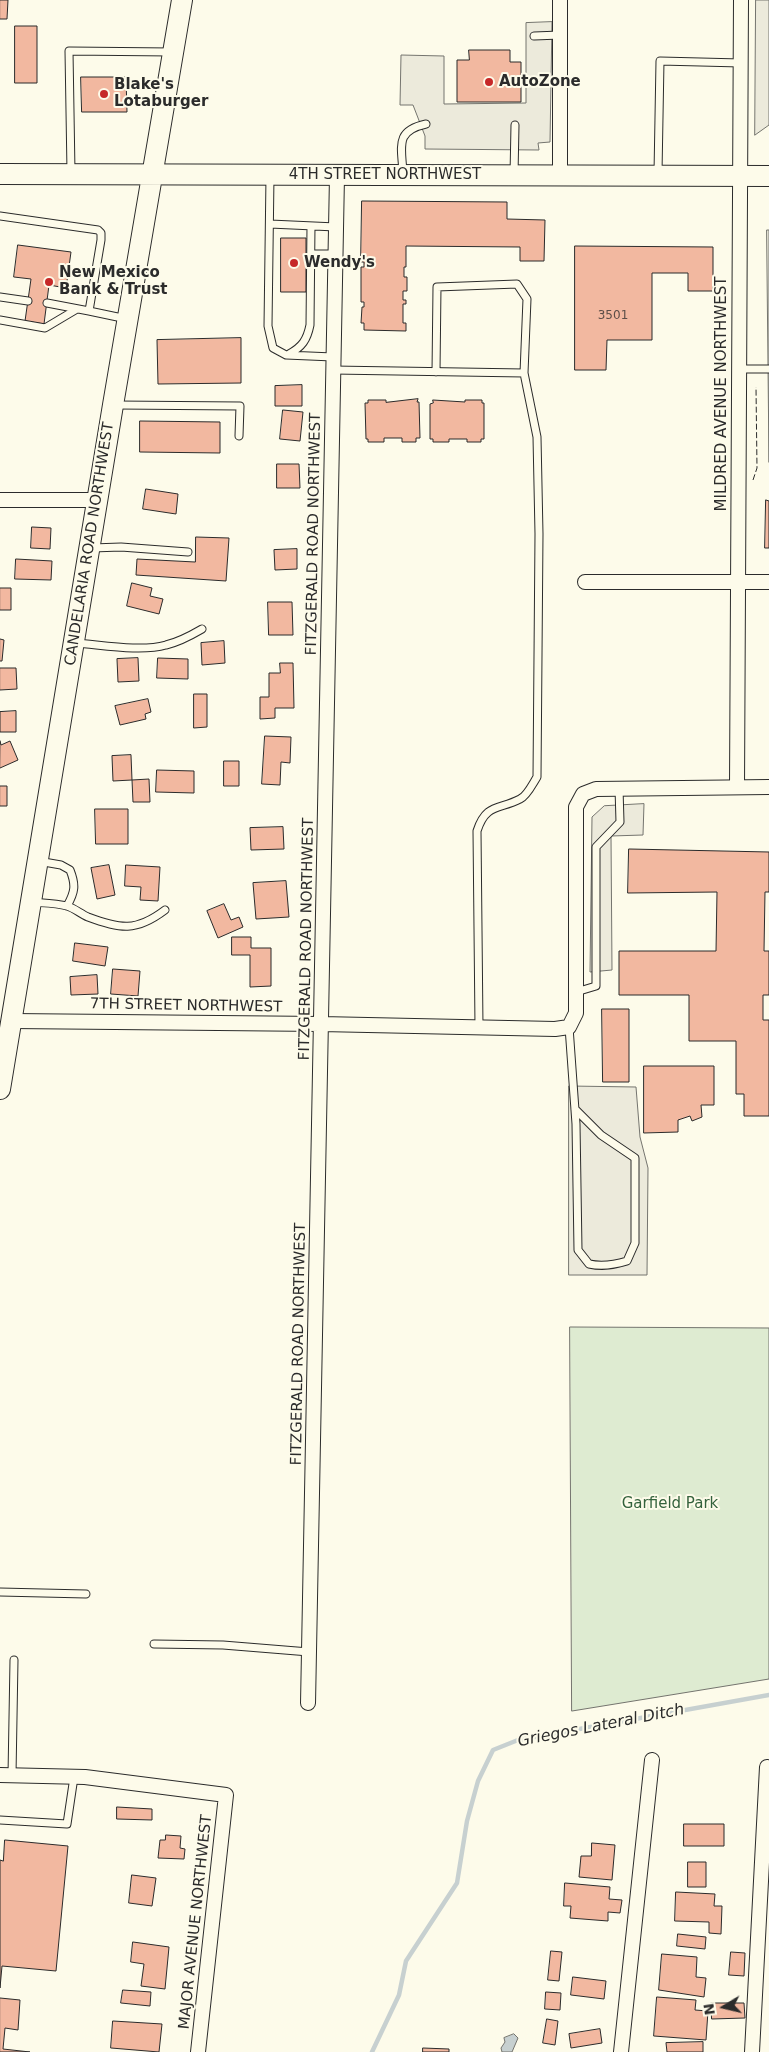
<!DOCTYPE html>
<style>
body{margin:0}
#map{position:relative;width:769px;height:2052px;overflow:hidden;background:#fdfbea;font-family:"DejaVu Sans",sans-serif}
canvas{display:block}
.north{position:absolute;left:699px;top:1982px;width:50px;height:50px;-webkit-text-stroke:4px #fdfbea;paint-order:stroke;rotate:261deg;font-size:14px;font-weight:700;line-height:20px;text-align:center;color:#2b2b2b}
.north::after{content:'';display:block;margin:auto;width:18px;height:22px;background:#2b2b2b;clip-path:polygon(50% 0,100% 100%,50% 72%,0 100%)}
</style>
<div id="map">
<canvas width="769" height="2052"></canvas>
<div class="north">N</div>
</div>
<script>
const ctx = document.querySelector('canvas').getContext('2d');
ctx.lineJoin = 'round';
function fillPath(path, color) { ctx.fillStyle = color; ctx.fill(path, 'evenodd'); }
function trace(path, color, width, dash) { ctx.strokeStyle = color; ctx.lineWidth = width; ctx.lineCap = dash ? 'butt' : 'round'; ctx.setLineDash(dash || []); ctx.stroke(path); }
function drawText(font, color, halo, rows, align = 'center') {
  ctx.font = font + ' "DejaVu Sans",sans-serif'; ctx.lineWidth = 4; ctx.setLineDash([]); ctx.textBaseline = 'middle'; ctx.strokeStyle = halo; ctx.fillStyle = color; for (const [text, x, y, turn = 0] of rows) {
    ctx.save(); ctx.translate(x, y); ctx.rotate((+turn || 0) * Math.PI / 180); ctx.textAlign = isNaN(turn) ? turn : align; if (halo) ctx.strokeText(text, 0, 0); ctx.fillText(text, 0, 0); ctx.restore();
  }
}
const green = new Path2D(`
 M570,1327L769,1328V1679L572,1711Z`);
const parking = new Path2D(`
 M756,0H769V125L755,135Z
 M552,22L550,142L538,143L539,150L425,149V136L413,105H400L401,55L444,56V104L526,103V23Z
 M767,230H769V462Z
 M644,804L643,835L611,836L612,970L590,972L592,817L604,806Z
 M569,1086L636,1087L640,1137L648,1168L647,1275H569Z`);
const water = new Path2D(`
 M514,2034L518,2038L512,2052H502L501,2048L505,2042L504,2038Z`);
const stream = new Path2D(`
 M372,2052L399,1995L406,1961L457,1883L467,1821L478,1781L493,1750L518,1740L769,1695`);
const building = new Path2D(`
 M0,0H8L7,19H0Z
 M15,26H37V83H15Z
 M469,50H510V62H521V102H457V60H469Z
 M81,77H126L127,112H82Z
 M362,201L507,202V219L545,220L544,261H520V247L406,246V267H404V277H407V291H403V300H406V304H403V323H406V331L364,330V323H361L362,307H364V302H361V267H364V262H361Z
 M281,238H306V292H281Z
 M18,245L71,252L66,288L49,285L44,324L25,321L31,279L14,277Z
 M575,246L713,247V291H688V273H652V340H607L606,370H575Z
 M241,338V383L158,384L157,340Z
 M302,385V406H275V386Z
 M418,399L417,402H419L420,438H416V442H402V438H384V442H368V439H366L365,403H368V400H386V402Z
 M433,400L465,402V400H482V403H484V439H481V442H467V439H449V442H433V439H430V404L433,403Z
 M283,410L303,412L300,441L280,439Z
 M140,421L220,422V453L140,452Z
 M277,464H299L300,488H277Z
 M146,489L178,494L176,514L143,509Z
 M766,500L769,501V548H765Z
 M32,527L51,528L50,549L31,548Z
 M196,537L229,538L226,581L136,575L137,559L195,562Z
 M297,549V569L275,570L274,550Z
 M16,559L52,561L51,580L15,579Z
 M132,583L152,588L150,596L163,599L159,614L127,606Z
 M0,588H11V610H0Z
 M268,602H292L293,635H269Z
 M0,639L4,640L2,661H0Z
 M224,641L225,663L202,665L201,643Z
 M138,658L139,681L118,682L117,659Z
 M158,658L188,659V679L157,678Z
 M280,663H293L294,708H275V718L260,719V697H269V673H280Z
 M0,668H16L17,689L0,690Z
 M194,694H207V727L194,728Z
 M148,699L151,712L145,714L146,719L120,725L115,706Z
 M16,711V732H0V712Z
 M265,736L291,737L290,763L281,762L280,785L262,784Z
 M0,741L1,745L10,741L18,760L0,768Z
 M131,755L132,780L149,779L150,802H133L132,780L113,781L112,756Z
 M224,761H239V786H224Z
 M157,770L194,771V793L156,792Z
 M0,786H7V806H0Z
 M95,809H128V844H96Z
 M283,827L284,849L251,850L250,828Z
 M629,849L769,852V892H765L764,951H769V995H763V1020H769V1116H744V1094H736V1041H689V995H619V951H716L717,892L628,893Z
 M109,865L115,895L97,899L91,868Z
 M126,865L160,867L158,901L140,900L141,887L125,886Z
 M286,881L289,917L256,919L253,883Z
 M224,904L231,920L239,917L243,927L218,938L207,911Z
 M232,937H251V948H271V986L250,987V955H232Z
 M75,943L108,947L105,966L73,961Z
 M113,969L140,971L138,996L111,994Z
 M97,975L98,994L71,995L70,977Z
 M602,1009H629V1082H603Z
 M644,1066H714V1105H701L702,1117L692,1121L690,1116L678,1120V1132L644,1133Z
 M117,1807L152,1809V1820L117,1819Z
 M684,1824H724V1846H684Z
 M166,1835L181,1836L180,1848L185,1849L184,1859L158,1858L160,1840H165Z
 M5,1840L68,1846L56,1971L2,1966L0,1988V1860L3,1861Z
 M592,1843L615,1845L612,1880L579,1877L581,1856H591Z
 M688,1862H706V1887H688Z
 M132,1875L156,1878L152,1906L129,1903Z
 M565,1883L610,1887L609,1899L622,1900L620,1913L608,1912V1921L570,1918L571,1906H564Z
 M676,1892L715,1894L714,1906H722L721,1934L709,1933V1922L675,1921Z
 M678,1934L706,1937L705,1949L677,1946Z
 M133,1942L169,1947L165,1989L141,1986L144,1964L131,1962Z
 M551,1951L562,1952L559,1981L548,1980Z
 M731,1952L745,1953L744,1976L729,1975Z
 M662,1954L697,1957L696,1977L706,1978L704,1997L659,1990Z
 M573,1977L606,1981L604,1999L571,1995Z
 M123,1990L151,1992L150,2006L121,2003Z
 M546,1992L561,1993L560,2010L545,2009Z
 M657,1997L696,2000L695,2010L708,2011L706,2040L654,2036Z
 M0,1998L20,2000L18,2030L5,2028L3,2049L30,2052H0Z
 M711,2003H744L745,2018L712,2019Z
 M547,2019L558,2021L555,2045L543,2043Z
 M113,2021L162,2024L159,2052L111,2048Z
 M600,2029L602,2043L571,2048L569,2034Z
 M703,2042V2052H667L666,2043Z
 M423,2048L449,2049V2052H423Z`);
const service = new Path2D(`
 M534,36L560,35
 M71,172L69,51L172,52
 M658,173L660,61L741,63
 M403,174C402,147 394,131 426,124
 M514,175L515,125
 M270,176L268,326L273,348L286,355L333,357
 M0,216L98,230L101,233V240L89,311L127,319
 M270,224L336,227
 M311,254H335
 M0,297L28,301
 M47,303L89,311
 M0,320L45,328L77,309
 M289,354C302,347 307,340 310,325L311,226
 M739,369H769
 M333,370L524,373L527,299L517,284L437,287L436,372
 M116,405L240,406L239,436
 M92,548L121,547L188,552
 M76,643C103,645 141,652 166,645C179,642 190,636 202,629
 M38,861L61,865L70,870C76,885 75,892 67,906
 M31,902C43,903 56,903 67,906C74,908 81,914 88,917C120,929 136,932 165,910
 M576,992L596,986V847L620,822L619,788
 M479,1027L477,831C486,803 499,810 520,799C527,796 533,783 537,777L539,534L537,437L524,373
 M569,1027L576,1124L578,1250L589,1264C603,1267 614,1265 627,1261L635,1243V1158L601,1135L575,1109
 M0,1592L86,1594
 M154,1644L223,1645L309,1652
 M12,1775L14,1660
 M0,1820L67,1824L74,1777`);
const minor = new Path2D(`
 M560,0V175
 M0,500H97
 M585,582H769
 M737,787L741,0
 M12,1021L321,1024L555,1029L569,1027L576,1013V807L583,794L596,789L769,787
 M308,1703L337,176
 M0,1775L85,1777L226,1795L198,2052
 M621,2052L652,1760
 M752,2052L767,1767`);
const secondary = new Path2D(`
 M0,174L769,176
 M0,1089L113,405L182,0`);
const fence = new Path2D(`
 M753,480L757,468L756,387`);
const markers = [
 [489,82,5,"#c62828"],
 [104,94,5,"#c62828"],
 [294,263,5,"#c62828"],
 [49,282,5,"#c62828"]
];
const numberNames = [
 ["3501",613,316]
];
const poiNames = [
 ["AutoZone",499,82],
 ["Blake's",114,85],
 ["Lotaburger",114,102],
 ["Wendy's",304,263],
 ["New Mexico",59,273],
 ["Bank & Trust",59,290]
];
const streetNames = [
 ["4TH STREET NORTHWEST",385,175],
 ["MILDRED AVENUE NORTHWEST",722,394,-90],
 ["FITZGERALD ROAD NORTHWEST",314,534,-89],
 ["CANDELARIA ROAD NORTHWEST",90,544,-81],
 ["FITZGERALD ROAD NORTHWEST",307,939,-89],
 ["7TH STREET NORTHWEST",186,1006,1],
 ["FITZGERALD ROAD NORTHWEST",299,1344,-89],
 ["MAJOR AVENUE NORTHWEST",196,1922,-84]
];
const parkNames = [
 ["Garfield Park",670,1504]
];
const waterNames = [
 ["Griegos Lateral Ditch",601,1726,-11]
];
fillPath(green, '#deebd1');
trace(green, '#74746e', 1);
fillPath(parking, '#eceadb');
trace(parking, '#74746e', 1);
fillPath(water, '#c7d0d0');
trace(water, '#74746e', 1);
trace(stream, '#c7d0d0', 4.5);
fillPath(building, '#f2b8a0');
trace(building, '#2b2b2b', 1);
trace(service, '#2b2b2b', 9);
trace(minor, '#2b2b2b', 16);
trace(secondary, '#2b2b2b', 22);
trace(service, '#fdfbea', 7);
trace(minor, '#fdfbea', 14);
trace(secondary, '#fdfbea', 20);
trace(fence, '#2b2b2b', 1, [6, 2.5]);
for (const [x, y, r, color] of markers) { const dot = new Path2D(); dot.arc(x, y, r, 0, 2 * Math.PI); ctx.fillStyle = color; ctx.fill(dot); trace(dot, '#fdfbea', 2); }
drawText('12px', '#5d4e48', null, numberNames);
drawText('bold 15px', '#2b2b2b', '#fdfbea', poiNames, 'left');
drawText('15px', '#2b2b2b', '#fdfbea', streetNames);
drawText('15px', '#34623c', '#fdfbea', parkNames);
drawText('italic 16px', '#2b2b2b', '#fdfbea', waterNames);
</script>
